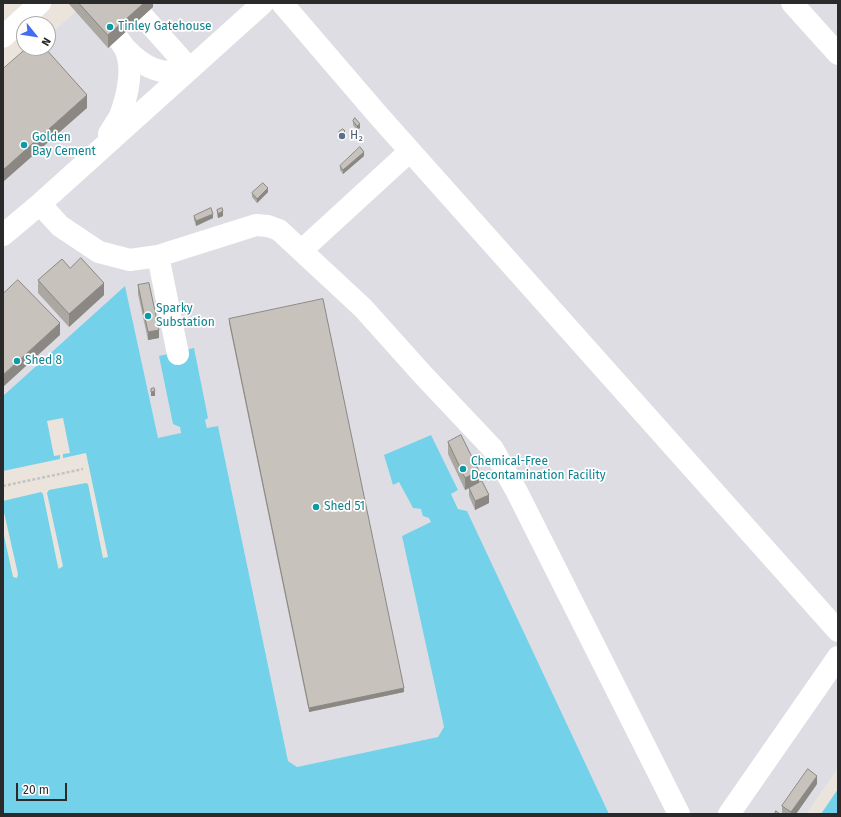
<!DOCTYPE html>
<meta charset="utf-8">
<style>
body{margin:0}
#map{position:relative;width:841px;height:817px;overflow:hidden;background:#ebe4dc;font-family:"Fira Sans",sans-serif}
canvas{display:block}
.frame{position:absolute;inset:0;border:4px solid #2a2a2a;pointer-events:none}
.north{position:absolute;left:16px;top:16px;width:40px;height:40px;box-sizing:border-box;background:#fff;border:1px solid #aaa;border-radius:50%;rotate:120deg;font-size:11px;font-weight:700;line-height:16px;text-align:center;color:#2a2a2a}
.north::after{content:'';display:block;margin:auto;width:14px;height:18px;background:#426df3;clip-path:polygon(50% 0,100% 100%,50% 72%,0 100%)}
.scale{position:absolute;left:16px;top:783px;width:51px;height:18px;box-sizing:border-box;border:2px solid #2a2a2a;border-top:0;padding-left:5px;font-size:12px;line-height:14px;white-space:nowrap;color:#2a2a2a;-webkit-text-stroke:3px #fff;paint-order:stroke}
</style>
<div id="map">
<canvas width="841" height="817"></canvas>
<div class="frame"></div>
<div class="north">N</div>
<div class="scale">20 m</div>
</div>
<script>
const ctx = document.querySelector('canvas').getContext('2d');
ctx.lineJoin = 'round';
function fillPath(path, color) { ctx.fillStyle = color; ctx.fill(path, 'evenodd'); }
function trace(path, color, width, dash) { ctx.strokeStyle = color; ctx.lineWidth = width; ctx.lineCap = dash ? 'butt' : 'round'; ctx.setLineDash(dash || []); ctx.stroke(path); }
function drawText(font, color, halo, rows, align = 'center') {
  ctx.font = font + ' "Fira Sans",sans-serif'; ctx.lineWidth = 3.5; ctx.setLineDash([]); ctx.textBaseline = 'middle'; ctx.strokeStyle = halo; ctx.fillStyle = color; for (const [text, x, y, turn = 0] of rows) {
    ctx.save(); ctx.translate(x, y); ctx.rotate((+turn || 0) * Math.PI / 180); ctx.textAlign = isNaN(turn) ? turn : align; if (halo) ctx.strokeText(text, 0, 0); ctx.fillText(text, 0, 0); ctx.restore();
  }
}
const industrial = new Path2D(`
 M86,3H838V768L806,814H609L467,511L460,509H459L451,494L458,490L430,435L385,455L393,484L399,482L412,507L421,509L429,518L431,523L402,536L444,727L438,737L297,767L288,761L218,426L207,428L194,348L160,356L181,434L157,439L125,287L3,396V81L40,48H48V36Z`);
const water = new Path2D(`
 M125,286L158,438L181,433L180,427L173,424L159,356L194,348L208,418L205,420L207,428L218,426L288,761L297,767L438,737L444,727L402,536L431,522L429,518L423,516L421,509L413,508L399,482L393,485L384,455L431,435L458,490L451,494L458,509L467,511L609,814H3V396Z
 M838,789V814H821Z`);
const pier = new Path2D(`
 M63,418L70,453L63,454V458L86,453L108,557L103,558L88,484L86,483L49,490L47,493L63,566L59,569L58,567L43,494L41,492L3,501V471L60,459V455L54,456L47,421Z
 M3,508L18,574L17,578L13,577L3,531Z`);
const path = new Path2D(`
 M3,486L83,469`);
const minor = new Path2D(`
 M85,3C98,17 114,31 124,47C135,66 127,97 120,116C117,122 112,128 109,134
 M282,3L378,115L838,631
 M792,3L838,54
 M3,37L40,3
 M125,48C144,68 162,77 190,69L131,3
 M40,204L60,226L99,252L130,260L158,256L256,225L268,226L279,230L363,308L424,376L493,449L517,492L679,814
 M3,235L40,204L263,3
 M302,250L410,151
 M158,256L178,354
 M729,814L838,657`);
const wall = new Path2D(`
 M68,3H153V7L108,48Z
 M353,121L360,128L357,130L353,125Z
 M339,132L345,135L341,139L339,137Z
 M364,156L343,174L340,170V166Z
 M268,192L257,203L252,197V193Z
 M217,210L223,216L218,218L217,215Z
 M194,216L213,218L196,226L194,220Z
 M70,268L104,295L69,327L38,293V280Z
 M138,285L159,338L148,340L138,294Z
 M229,319L404,692L309,712L229,323Z
 M448,442L479,483L489,503L475,510L469,496V488L465,490L448,454Z
 M817,784L796,814H782V806Z`);
const shadedWall = new Path2D(`
 M144,3H153V7L108,48V35Z
 M87,95V108L3,182V170Z
 M360,124V128L357,130V126Z
 M345,131V135L341,139V135Z
 M364,152V156L343,174V170Z
 M268,188V192L257,203V199Z
 M223,211V216L218,218V214Z
 M213,214V218L196,226V221Z
 M104,283V295L69,327V314Z
 M60,323V335L3,387V375Z
 M159,330V338L148,340V332Z
 M155,391V396H151V392Z
 M479,471V483L465,490V478Z
 M489,495V503L475,510V501Z
 M404,688V692L309,712V708Z
 M817,776V784L796,814H791V812Z`);
const building = new Path2D(`
 M79,3H144L108,35Z
 M27,48H45L87,95L3,170V69Z
 M355,118L360,124L357,126L353,121Z
 M343,129L345,131L341,135L339,132Z
 M360,147L364,152L343,170L340,166Z
 M263,183L268,188L257,199L252,193Z
 M211,208L213,214L196,221L194,216Z
 M222,208L223,211L218,214L217,210Z
 M81,258L104,283L69,314L38,280L62,259L70,268Z
 M18,280L60,323L3,375V294Z
 M149,283L159,330L148,332L138,285Z
 M323,299L404,688L309,708L229,319Z
 M154,388L155,391L151,392V389Z
 M461,435L479,471L465,478L448,442Z
 M482,481L489,495L475,501L469,488Z
 M808,769L817,776L791,812L782,806Z
 M776,811L780,814H775Z`);
const markers = [
 [110,27,4,"#0f9aa8"],
 [342,136,4,"#5c6f8a"],
 [24,145,4,"#0f9aa8"],
 [148,316,4,"#0f9aa8"],
 [17,361,4,"#0f9aa8"],
 [463,469,4,"#0f9aa8"],
 [316,507,4,"#0f9aa8"]
];
const cultureNames = [
 ["Tinley Gatehouse",118,27],
 ["Golden",32,138],
 ["Bay Cement",32,152],
 ["Sparky",156,309],
 ["Substation",156,323],
 ["Shed 8",25,361],
 ["Chemical-Free",471,462],
 ["Decontamination Facility",471,476],
 ["Shed 51",324,507]
];
const serviceNames = [
 ["H₂",350,136]
];
fillPath(industrial, '#dedde4');
fillPath(water, '#73d1ea');
fillPath(pier, '#ebe4dc');
trace(path, '#c3c3c3', 2.5, [3, 2]);
trace(minor, '#fff', 22);
fillPath(wall, '#aba7a1');
fillPath(shadedWall, '#8b8883');
fillPath(building, '#c7c2bb');
trace(building, '#8b8883', 1);
for (const [x, y, r, color] of markers) { const dot = new Path2D(); dot.arc(x, y, r, 0, 2 * Math.PI); ctx.fillStyle = color; ctx.fill(dot); trace(dot, '#fff', 1.5); }
drawText('12px', '#0d838f', '#fff', cultureNames, 'left');
drawText('12px', '#4e5e75', '#fff', serviceNames, 'left');
</script>
